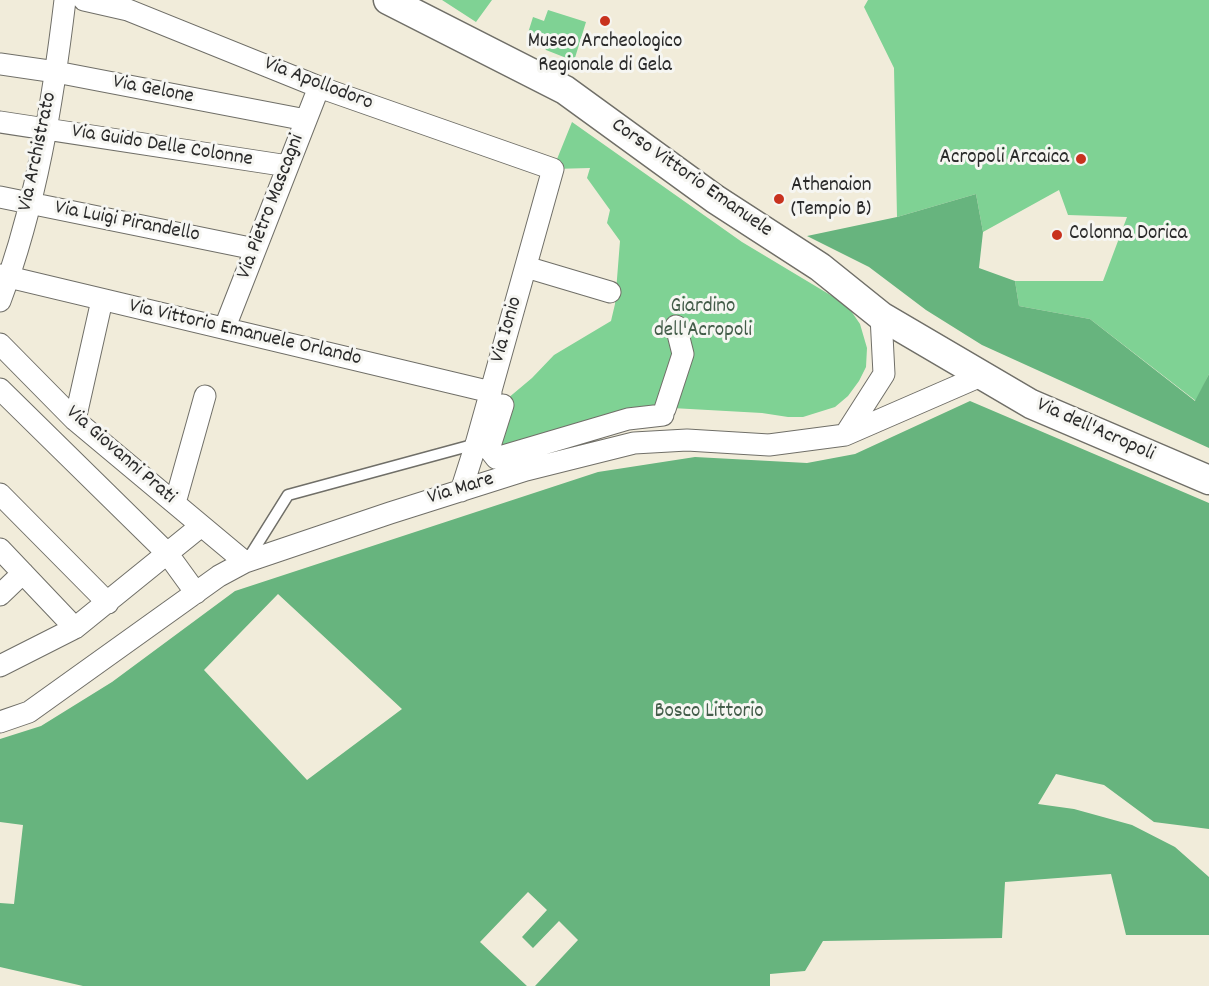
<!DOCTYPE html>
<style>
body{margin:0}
canvas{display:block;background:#f1ecda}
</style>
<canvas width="1209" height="986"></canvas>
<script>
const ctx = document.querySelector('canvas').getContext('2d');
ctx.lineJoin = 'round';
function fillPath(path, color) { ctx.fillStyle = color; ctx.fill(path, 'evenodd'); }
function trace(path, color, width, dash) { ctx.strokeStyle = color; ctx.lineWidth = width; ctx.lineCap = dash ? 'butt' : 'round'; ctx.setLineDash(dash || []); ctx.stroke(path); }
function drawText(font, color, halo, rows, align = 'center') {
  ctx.font = font + ' Dekko,sans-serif'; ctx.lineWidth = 6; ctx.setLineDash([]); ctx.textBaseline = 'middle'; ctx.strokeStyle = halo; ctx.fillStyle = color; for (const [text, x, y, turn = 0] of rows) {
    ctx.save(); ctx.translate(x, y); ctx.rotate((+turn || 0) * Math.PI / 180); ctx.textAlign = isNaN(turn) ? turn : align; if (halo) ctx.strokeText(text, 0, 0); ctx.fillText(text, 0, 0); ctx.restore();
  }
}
const green = new Path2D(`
 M442,0H492L476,22Z
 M868,0H1209V374L1196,401L1090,319L1019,306L1015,281H1103L1127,217L1068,215L1059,190L983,232L976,194L897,217L894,68L864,7Z
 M548,10L586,22L574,61L546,50L538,36L528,33L533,17L544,21Z
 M572,122L742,242L847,305L860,324L867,348L866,367L859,381L848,396L835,407L803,417H788L762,413L672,408L498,450L507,399L532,378L554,355L611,321L615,304L620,241L607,223L610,210L587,178L590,168L553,169Z`);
const forest = new Path2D(`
 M976,194L983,232L979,268L1015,281L1019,306L1090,319L1195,401L1209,374V448L982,345L926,310L869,267L807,236L897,217Z
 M970,401L1209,503V829L1154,822L1104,785L1056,774L1038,804L1074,809L1132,825L1175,847L1209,877V935H1126L1111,874L1005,882L1002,938L823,941L805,971L770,974V986H535L578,940L559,921L533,948L522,937L547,910L528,892L480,942L527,986H83L0,967V903L14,904L23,825L0,822V739L41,726L112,682L235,591L598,472L695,457L807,463L855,454ZM278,594L402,709L307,780L204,670Z`);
const lane = new Path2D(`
 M248,559L288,495L476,444`);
const street = new Path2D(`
 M84,0L128,10L319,87L553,169L476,444L461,491
 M0,64L56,72L306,120
 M0,122L288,166
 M0,197L255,249
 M526,267L610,292
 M0,275L491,392
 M0,301C36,206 53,101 65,0
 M225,327L319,87
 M0,344L75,420L245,562
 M0,389L167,553L196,593
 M503,405L489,449L496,458L628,419L663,415
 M665,409L683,354L676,326
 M75,420L102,300
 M845,435L983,375
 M0,494L108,603
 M175,503L205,396
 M0,549L75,628
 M0,595L23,573
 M0,666L75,628L201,526
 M0,722L29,712L219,576L245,562L390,513L526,470L634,443L687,440L769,445L845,435L884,374L881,316`);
const secondary = new Path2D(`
 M388,0L565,90L715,199L820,267L881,316L1031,404L1209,480`);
const markers = [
 [605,21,6,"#c8321e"],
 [1081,159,6,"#c8321e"],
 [779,199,6,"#c8321e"],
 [1057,235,6,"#c8321e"]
];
const poiNames = [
 ["Museo Archeologico",605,43,"center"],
 ["Regionale di Gela",605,67,"center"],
 ["Acropoli Arcaica",1069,159,"right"],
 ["Athenaion",791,187],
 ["(Tempio B)",791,211],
 ["Colonna Dorica",1069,235]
];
const streetNames = [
 ["Via Apollodoro",318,85,21],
 ["Via Gelone",153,91,11],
 ["Via Guido Delle Colonne",162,147,9],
 ["Via Archistrato",39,152,-78],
 ["Corso Vittorio Emanuele",691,179,35],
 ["Via Pietro Mascagni",272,207,-69],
 ["Via Luigi Pirandello",127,223,11],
 ["Via Ionio",508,330,-74],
 ["Via Vittorio Emanuele Orlando",245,334,13],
 ["Via dell'Acropoli",1095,431,24],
 ["Via Giovanni Prati",120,456,41],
 ["Via Mare",461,490,-17]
];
const parkNames = [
 ["Giardino",703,308],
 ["dell'Acropoli",703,332],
 ["Bosco Littorio",709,713]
];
fillPath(green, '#7fd294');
fillPath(forest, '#67b47e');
trace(lane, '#706f68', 13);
trace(street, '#706f68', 23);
trace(secondary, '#706f68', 31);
trace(lane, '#fff', 10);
trace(street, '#fff', 21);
trace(secondary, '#fff', 28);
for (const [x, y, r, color] of markers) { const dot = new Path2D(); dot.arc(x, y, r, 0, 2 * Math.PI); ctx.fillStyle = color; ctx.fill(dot); trace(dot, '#f6f6f2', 2); }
drawText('21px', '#2b2b2b', '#f6f6f2', poiNames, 'left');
drawText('21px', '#2b2b2b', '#f6f6f2', streetNames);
drawText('21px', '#445d4a', '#f6f6f2', parkNames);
</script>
